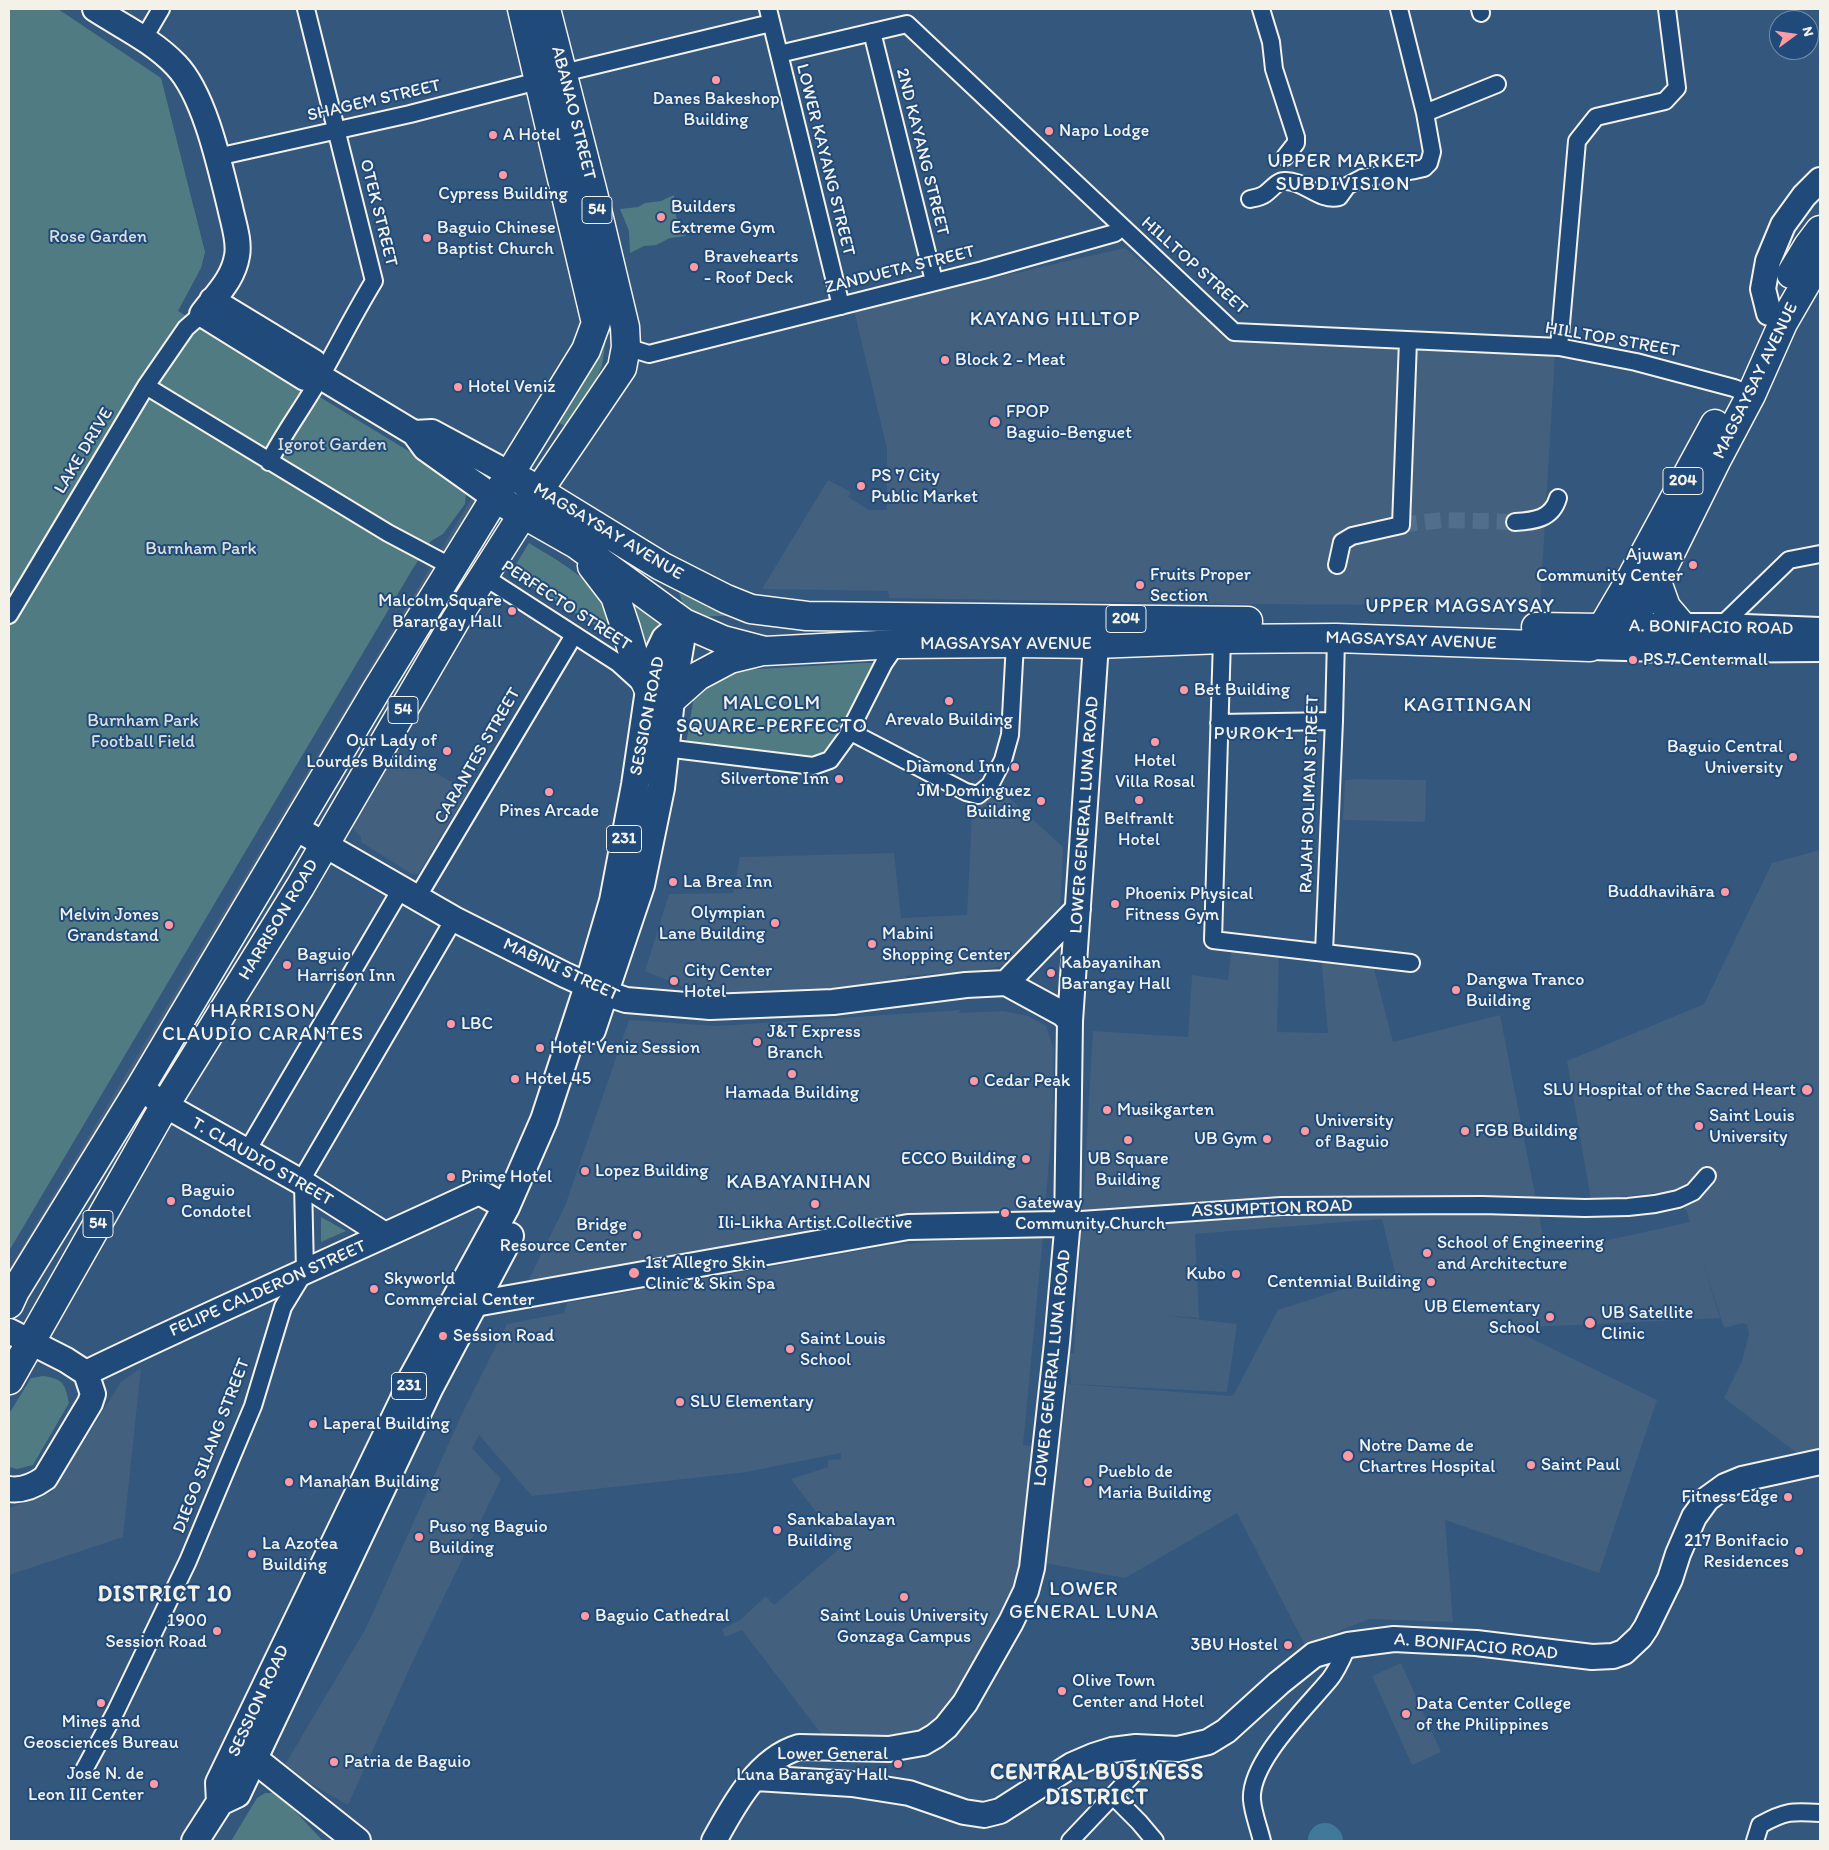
<!DOCTYPE html>
<meta charset="utf-8">
<style>
body{margin:0}
#map{position:relative;width:1829px;height:1850px;overflow:hidden;background:#34577d;font-family:Itim,sans-serif}
canvas{display:block}
.frame{position:absolute;inset:0;border:10px solid #f4f1e8;pointer-events:none}
.north{position:absolute;left:1769px;top:10px;width:50px;height:50px;box-sizing:border-box;background:#1f4a7a;border:1px solid #748da6;border-radius:50%;rotate:76deg;font-size:14px;font-weight:700;line-height:20px;text-align:center;color:#f4f1e8}
.north::after{content:'';display:block;margin:auto;width:18px;height:22px;background:#ff9aa2;clip-path:polygon(50% 0,100% 100%,50% 72%,0 100%)}
</style>
<div id="map">
<canvas width="1829" height="1850"></canvas>
<div class="frame"></div>
<div class="north">N</div>
</div>
<script>
const ctx = document.querySelector('canvas').getContext('2d');
ctx.lineJoin = 'round';
function fillPath(path, color) { ctx.fillStyle = color; ctx.fill(path, 'evenodd'); }
function trace(path, color, width, dash) { ctx.strokeStyle = color; ctx.lineWidth = width; ctx.lineCap = dash ? 'butt' : 'round'; ctx.setLineDash(dash || []); ctx.stroke(path); }
function drawText(font, color, halo, rows, align = 'center') {
  ctx.font = font + ' Itim,sans-serif'; ctx.lineWidth = 4; ctx.setLineDash([]); ctx.textBaseline = 'middle'; ctx.strokeStyle = halo; ctx.fillStyle = color; for (const [text, x, y, turn = 0] of rows) {
    ctx.save(); ctx.translate(x, y); ctx.rotate((+turn || 0) * Math.PI / 180); ctx.textAlign = isNaN(turn) ? turn : align; if (halo) ctx.strokeText(text, 0, 0); ctx.fillText(text, 0, 0); ctx.restore();
  }
}
const built = new Path2D(`
 M1125,248L1233,340L1555,354L1540,606L1241,604L889,598L888,591L762,589L828,480L851,492L848,497L869,510H887V449L854,310Z
 M473,496L500,516L164,1071L9,1280V1269Z
 M397,750L468,792L418,874H412L361,842V837L353,829L355,821Z
 M1355,779L1426,780L1425,822L1343,820L1345,780Z
 M997,787L1063,847L1060,912L1018,954L1001,966L983,970L906,976L907,984L711,998L645,971L669,894L733,893L740,857L894,853L901,918L967,915L972,813Z
 M1820,850V1460L1805,1459L1724,1398L1742,1361L1749,1334L1747,1325L1743,1323L1724,1328L1700,1252L1720,1318L1510,1328L1657,1400L1599,1573L1445,1520L1453,1622L1369,1619L1305,1645L1237,1513L1125,1578L1045,1563L1068,1384L1233,1396L1278,1310L1395,1272L1382,1219L1195,1234L1199,1318L1169,1316L1237,1324L1227,1392L1071,1384L1069,1353H1074L1093,1031L1188,1037L1192,975L1228,980L1232,946L1279,951L1277,1032L1328,1033L1321,957L1373,965L1393,1042L1500,1015L1546,1251L1563,1250L1690,1222L1687,1211L1663,1192L1591,1200L1567,1061L1704,1004L1772,863Z
 M961,1010L958,1013L1003,1011L1029,1016L1046,1026L1054,1049L1053,1112L1045,1209L875,1220L822,1235L522,1293L565,1206L629,1020L717,1026Z
 M1041,1234L1043,1236L1023,1445L1034,1446L1023,1586L933,1733L829,1744L742,1630L725,1637L722,1629L740,1620L766,1596L774,1605L840,1548L838,1541L791,1479L828,1467V1460L841,1459V1453L747,1472L532,1496L479,1435L472,1448L501,1479L412,1663L348,1805L283,1768L366,1628L461,1416L507,1324L564,1313L567,1303L893,1245Z
 M141,1368L123,1537L9,1575V1508L52,1492L121,1382Z
 M1401,1663L1441,1752L1412,1765L1372,1676Z`);
const green = new Path2D(`
 M9,9H58L161,78L205,252L201,268L178,311L463,484L466,492L465,504L443,534L431,541L412,570L9,1251Z
 M674,195C674,210 676,224 686,236L670,238L656,245L644,246L630,253L629,231L620,209L638,207L645,203L661,201Z
 M607,332L602,366L593,386L567,427L559,423L584,382Z
 M529,543C551,557 579,571 595,592C603,602 608,615 613,627L606,632L510,574Z
 M676,584L745,615L694,617L685,611Z
 M624,588L668,623L646,657Z
 M863,663H884L830,760L685,750L694,696L708,682L741,670Z
 M321,1217L346,1231L321,1242Z
 M43,1376C64,1379 65,1384 69,1403L33,1465L17,1469L9,1467V1414L31,1378Z
 M265,1793H278L323,1841H231L257,1798Z`);
const river = new Path2D(`
 M1325,1840L1326,1841`);
const streetTunnel = new Path2D(`
 M1401,525L1443,520L1515,522`);
const street = new Path2D(`
 M768,9L841,306
 M1261,9L1271,42L1274,69L1296,137V143L1285,157
 M1480,9L1481,13
 M872,32L934,281
 M144,38L161,9
 M779,54L907,24L1234,332L1559,347L1636,362L1734,388L1751,395
 M563,73L771,23
 M1425,113L1497,84
 M217,157L410,114L538,81
 M1250,199C1255,198 1261,197 1265,194C1271,190 1277,181 1284,181C1303,179 1319,202 1339,197L1347,186L1362,178L1415,170L1424,168L1429,163L1432,152L1425,113L1399,9
 M626,347L649,354L983,270L1115,233L1122,227
 M1559,347L1577,141L1596,117L1665,101L1677,88L1667,9
 M146,386L388,533L452,567
 M269,462C284,432 305,405 321,376C339,344 355,312 374,281L306,9
 M1515,522C1534,521 1552,519 1558,498
 M1337,565L1342,542L1352,536L1401,525L1408,341
 M483,576L618,663L640,683
 M9,615L146,386L186,328L202,314
 M1721,626L1789,560L1820,554
 M1222,639L1213,940L1411,963
 M1219,723L1334,721
 M849,731L966,792L978,795L990,785L1003,760L1010,735L1015,643
 M665,748L813,766L830,760L846,738L884,663L897,644
 M417,898L574,635
 M1324,952L1334,721L1336,638
 M247,1151L401,889
 M1067,1221L1281,1206L1482,1205L1585,1208L1628,1207L1655,1204L1678,1199L1693,1192L1707,1176
 M84,1770L116,1711L188,1561L253,1406L283,1307L305,1271L303,1183L306,1172L454,919
 M1113,1796L1139,1822L1155,1841
 M1070,1841L1157,1749
 M1262,1841C1259,1828 1253,1813 1252,1800C1249,1762 1307,1707 1330,1679C1338,1669 1343,1656 1348,1645
 M1755,1841L1760,1825C1785,1811 1792,1811 1820,1813`);
const secondary = new Path2D(`
 M95,9C123,27 153,41 176,65C205,95 220,167 230,207C233,222 240,241 237,256C233,280 216,295 202,314L305,378L321,377L414,433L425,448L495,498
 M212,300L314,362L321,377
 M1769,313L1763,289L1768,261L1783,225L1804,196L1820,180
 M414,433L432,432L510,474
 M1637,626H1721L1820,630
 M1590,647L1696,650L1820,649
 M294,827L454,919L565,975L605,993L626,1000L710,1007L833,1002L966,985L1006,983L1063,1014L1070,1021
 M1006,983L1078,909
 M140,1088L165,1105L303,1183L385,1235
 M475,1304L908,1227L1056,1224L1067,1221
 M9,1331L66,1360L86,1373
 M86,1373C216,1310 348,1253 479,1192L506,1207
 M9,1489C23,1491 34,1486 45,1478L90,1403L93,1394L86,1373
 M756,1778L852,1784L909,1793L964,1812L984,1815L1000,1811L1072,1765L1093,1756L1112,1750L1136,1747L1178,1749L1208,1742L1226,1731L1279,1683L1314,1655L1348,1645L1394,1639L1413,1640L1476,1643L1592,1657L1613,1656L1624,1652L1640,1637L1646,1628L1670,1579L1678,1554L1694,1517L1707,1499L1725,1486L1742,1479L1820,1462
 M714,1841C733,1806 758,1759 799,1747L889,1749L923,1743L935,1736L946,1727L965,1703L1011,1622L1026,1591L1032,1568L1057,1343L1067,1231L1070,1021L1096,644`);
const primary = new Path2D(`
 M592,1030L641,885L661,788L671,700L684,623
 M254,1759L357,1841
 M220,1802L237,1794L429,1389L510,1236
 M195,1841L220,1802L219,1783L403,1401L411,1380L506,1207L544,1120L588,986L613,901L635,785L649,690L655,660L665,639L684,623`);
const highway = new Path2D(`
 M1791,274L1808,246L1820,230
 M524,482L661,566L726,599L751,609L807,616L1248,621
 M495,498L576,544L684,623L723,640L765,651L897,644L1015,643L1096,644L1222,639L1336,638L1590,647L1626,622L1642,605L1653,588L1716,461L1751,395L1783,323L1820,259
 M592,566L615,596L626,629L635,660L649,690
 M1656,579L1666,607L1683,627
 M1634,598C1636,616 1637,634 1650,648
 M1536,627L1601,628L1622,626
 M1595,640L1633,575L1715,424
 M671,700L698,676L730,659L763,651
 M9,1304L15,1291L140,1088L376,691L586,350L596,323L522,9
 M9,1380L165,1105L300,887L455,621L523,514L622,368L626,347L625,327L593,193L546,9`);
const markers = [
 [716,80,5,"#ff9aa2"],
 [1049,131,5,"#ff9aa2"],
 [493,135,5,"#ff9aa2"],
 [503,175,5,"#ff9aa2"],
 [661,217,5,"#ff9aa2"],
 [427,238,5,"#ff9aa2"],
 [694,267,5,"#ff9aa2"],
 [945,360,5,"#ff9aa2"],
 [458,387,5,"#ff9aa2"],
 [995,422,6,"#ff9aa2"],
 [861,486,5,"#ff9aa2"],
 [1693,565,5,"#ff9aa2"],
 [1140,585,5,"#ff9aa2"],
 [512,611,5,"#ff9aa2"],
 [1633,660,5,"#ff9aa2"],
 [1184,690,5,"#ff9aa2"],
 [949,701,5,"#ff9aa2"],
 [1155,742,5,"#ff9aa2"],
 [447,751,5,"#ff9aa2"],
 [1793,757,5,"#ff9aa2"],
 [1015,767,5,"#ff9aa2"],
 [839,779,5,"#ff9aa2"],
 [549,792,5,"#ff9aa2"],
 [1139,800,5,"#ff9aa2"],
 [1041,801,5,"#ff9aa2"],
 [673,882,5,"#ff9aa2"],
 [1725,892,5,"#ff9aa2"],
 [1115,904,5,"#ff9aa2"],
 [775,923,5,"#ff9aa2"],
 [169,925,5,"#ff9aa2"],
 [872,944,5,"#ff9aa2"],
 [287,965,5,"#ff9aa2"],
 [1051,973,5,"#ff9aa2"],
 [674,981,5,"#ff9aa2"],
 [1456,990,5,"#ff9aa2"],
 [451,1024,5,"#ff9aa2"],
 [757,1042,5,"#ff9aa2"],
 [540,1048,5,"#ff9aa2"],
 [792,1074,5,"#ff9aa2"],
 [515,1079,5,"#ff9aa2"],
 [974,1081,5,"#ff9aa2"],
 [1807,1090,6,"#ff9aa2"],
 [1107,1110,5,"#ff9aa2"],
 [1699,1126,5,"#ff9aa2"],
 [1305,1131,5,"#ff9aa2"],
 [1465,1131,5,"#ff9aa2"],
 [1267,1139,5,"#ff9aa2"],
 [1128,1140,5,"#ff9aa2"],
 [1026,1159,5,"#ff9aa2"],
 [585,1171,5,"#ff9aa2"],
 [451,1177,5,"#ff9aa2"],
 [171,1201,5,"#ff9aa2"],
 [815,1204,5,"#ff9aa2"],
 [1005,1213,5,"#ff9aa2"],
 [637,1235,5,"#ff9aa2"],
 [1427,1253,5,"#ff9aa2"],
 [634,1273,6,"#ff9aa2"],
 [1236,1274,5,"#ff9aa2"],
 [1431,1282,5,"#ff9aa2"],
 [374,1289,5,"#ff9aa2"],
 [1550,1317,5,"#ff9aa2"],
 [1590,1323,6,"#ff9aa2"],
 [443,1336,5,"#ff9aa2"],
 [790,1349,5,"#ff9aa2"],
 [680,1402,5,"#ff9aa2"],
 [313,1424,5,"#ff9aa2"],
 [1348,1456,6,"#ff9aa2"],
 [1531,1465,5,"#ff9aa2"],
 [289,1482,5,"#ff9aa2"],
 [1088,1482,5,"#ff9aa2"],
 [1788,1497,5,"#ff9aa2"],
 [777,1530,5,"#ff9aa2"],
 [419,1537,5,"#ff9aa2"],
 [1799,1551,5,"#ff9aa2"],
 [252,1554,5,"#ff9aa2"],
 [904,1597,5,"#ff9aa2"],
 [585,1616,5,"#ff9aa2"],
 [217,1631,5,"#ff9aa2"],
 [1288,1645,5,"#ff9aa2"],
 [1062,1691,5,"#ff9aa2"],
 [101,1703,5,"#ff9aa2"],
 [1406,1714,5,"#ff9aa2"],
 [334,1762,5,"#ff9aa2"],
 [898,1764,5,"#ff9aa2"],
 [154,1784,5,"#ff9aa2"]
];
const shields = [
 [597,210,30],
 [1683,481,40],
 [1126,619,40],
 [403,710,30],
 [624,839,35],
 [98,1224,30],
 [409,1386,35]
];
const shieldNames = [
 ["54",597,210],
 ["204",1683,481],
 ["204",1126,619],
 ["54",403,710],
 ["231",624,839],
 ["54",98,1224],
 ["231",409,1386]
];
const poiNames = [
 ["Danes Bakeshop",716,99,"center"],
 ["Building",716,120,"center"],
 ["Napo Lodge",1059,131],
 ["A Hotel",503,135],
 ["Cypress Building",503,194,"center"],
 ["Builders",671,207],
 ["Extreme Gym",671,228],
 ["Baguio Chinese",437,228],
 ["Baptist Church",437,249],
 ["Bravehearts",704,257],
 ["- Roof Deck",704,278],
 ["Block 2 - Meat",955,360],
 ["Hotel Veniz",468,387],
 ["FPOP",1006,412],
 ["Baguio-Benguet",1006,433],
 ["PS 7 City",871,476],
 ["Public Market",871,497],
 ["Ajuwan",1683,555,"right"],
 ["Community Center",1683,576,"right"],
 ["Fruits Proper",1150,575],
 ["Section",1150,596],
 ["Malcolm Square",502,601,"right"],
 ["Barangay Hall",502,622,"right"],
 ["PS 7 Centermall",1643,660],
 ["Bet Building",1194,690],
 ["Arevalo Building",949,720,"center"],
 ["Our Lady of",437,741,"right"],
 ["Lourdes Building",437,762,"right"],
 ["Baguio Central",1783,747,"right"],
 ["University",1783,768,"right"],
 ["Hotel",1155,761,"center"],
 ["Villa Rosal",1155,782,"center"],
 ["Diamond Inn",1005,767,"right"],
 ["Silvertone Inn",829,779,"right"],
 ["JM Dominguez",1031,791,"right"],
 ["Building",1031,812,"right"],
 ["Pines Arcade",549,811,"center"],
 ["Belfranlt",1139,819,"center"],
 ["Hotel",1139,840,"center"],
 ["La Brea Inn",683,882],
 ["Buddhavihāra",1715,892,"right"],
 ["Phoenix Physical",1125,894],
 ["Fitness Gym",1125,915],
 ["Olympian",765,913,"right"],
 ["Lane Building",765,934,"right"],
 ["Melvin Jones",159,915,"right"],
 ["Grandstand",159,936,"right"],
 ["Mabini",882,934],
 ["Shopping Center",882,955],
 ["Baguio",297,955],
 ["Harrison Inn",297,976],
 ["Kabayanihan",1061,963],
 ["Barangay Hall",1061,984],
 ["City Center",684,971],
 ["Hotel",684,992],
 ["Dangwa Tranco",1466,980],
 ["Building",1466,1001],
 ["LBC",461,1024],
 ["J&T Express",767,1032],
 ["Branch",767,1053],
 ["Hotel Veniz Session",550,1048],
 ["Hotel 45",525,1079],
 ["Cedar Peak",984,1081],
 ["SLU Hospital of the Sacred Heart",1796,1090,"right"],
 ["Hamada Building",792,1093,"center"],
 ["Musikgarten",1117,1110],
 ["Saint Louis",1709,1116],
 ["University",1709,1137],
 ["University",1315,1121],
 ["of Baguio",1315,1142],
 ["FGB Building",1475,1131],
 ["UB Gym",1257,1139,"right"],
 ["ECCO Building",1016,1159,"right"],
 ["UB Square",1128,1159,"center"],
 ["Building",1128,1180,"center"],
 ["Lopez Building",595,1171],
 ["Prime Hotel",461,1177],
 ["Baguio",181,1191],
 ["Condotel",181,1212],
 ["Gateway",1015,1203],
 ["Community Church",1015,1224],
 ["Ili-Likha Artist Collective",815,1223,"center"],
 ["Bridge",627,1225,"right"],
 ["Resource Center",627,1246,"right"],
 ["School of Engineering",1437,1243],
 ["and Architecture",1437,1264],
 ["1st Allegro Skin",645,1263],
 ["Clinic & Skin Spa",645,1284],
 ["Kubo",1226,1274,"right"],
 ["Skyworld",384,1279],
 ["Commercial Center",384,1300],
 ["Centennial Building",1421,1282,"right"],
 ["UB Elementary",1540,1307,"right"],
 ["School",1540,1328,"right"],
 ["UB Satellite",1601,1313],
 ["Clinic",1601,1334],
 ["Session Road",453,1336],
 ["Saint Louis",800,1339],
 ["School",800,1360],
 ["SLU Elementary",690,1402],
 ["Laperal Building",323,1424],
 ["Notre Dame de",1359,1446],
 ["Chartres Hospital",1359,1467],
 ["Saint Paul",1541,1465],
 ["Pueblo de",1098,1472],
 ["Maria Building",1098,1493],
 ["Manahan Building",299,1482],
 ["Fitness Edge",1778,1497,"right"],
 ["Sankabalayan",787,1520],
 ["Building",787,1541],
 ["Puso ng Baguio",429,1527],
 ["Building",429,1548],
 ["217 Bonifacio",1789,1541,"right"],
 ["Residences",1789,1562,"right"],
 ["La Azotea",262,1544],
 ["Building",262,1565],
 ["Baguio Cathedral",595,1616],
 ["Saint Louis University",904,1616,"center"],
 ["Gonzaga Campus",904,1637,"center"],
 ["1900",207,1621,"right"],
 ["Session Road",207,1642,"right"],
 ["3BU Hostel",1278,1645,"right"],
 ["Olive Town",1072,1681],
 ["Center and Hotel",1072,1702],
 ["Data Center College",1416,1704],
 ["of the Philippines",1416,1725],
 ["Mines and",101,1722,"center"],
 ["Geosciences Bureau",101,1743,"center"],
 ["Lower General",888,1754,"right"],
 ["Luna Barangay Hall",888,1775,"right"],
 ["Patria de Baguio",344,1762],
 ["Jose N. de",144,1774,"right"],
 ["Leon III Center",144,1795,"right"]
];
const streetNames = [
 ["SHAGEM STREET",374,101,-13],
 ["ABANAO STREET",573,113,76],
 ["2ND KAYANG STREET",922,152,76],
 ["LOWER KAYANG STREET",825,160,76],
 ["OTEK STREET",378,213,76],
 ["HILLTOP STREET",1194,266,42],
 ["ZANDUETA STREET",900,270,-14],
 ["HILLTOP STREET",1612,340,10],
 ["MAGSAYSAY AVENUE",1756,381,-64],
 ["LAKE DRIVE",84,451,-59],
 ["MAGSAYSAY AVENUE",608,532,31],
 ["PERFECTO STREET",566,606,33],
 ["A. BONIFACIO ROAD",1711,628,1],
 ["MAGSAYSAY AVENUE",1411,641,2],
 ["MAGSAYSAY AVENUE",1006,644],
 ["SESSION ROAD",648,716,-79],
 ["CARANTES STREET",478,756,-60],
 ["RAJAH SOLIMAN STREET",1310,794,-88],
 ["LOWER GENERAL LUNA ROAD",1085,815,-86],
 ["HARRISON ROAD",279,920,-59],
 ["MABINI STREET",561,970,25],
 ["T. CLAUDIO STREET",262,1162,30],
 ["ASSUMPTION ROAD",1272,1209,-2],
 ["FELIPE CALDERON STREET",268,1289,-24],
 ["LOWER GENERAL LUNA ROAD",1053,1368,-84],
 ["DIEGO SILANG STREET",212,1446,-69],
 ["A. BONIFACIO ROAD",1476,1647,5],
 ["SESSION ROAD",259,1701,-65]
];
const parkNames = [
 ["Rose Garden",98,237],
 ["Igorot Garden",332,445],
 ["Burnham Park",201,549],
 ["Burnham Park",143,721],
 ["Football Field",143,742]
];
const neighbourhoodNames = [
 ["PUROK 1",1254,734]
];
const quarterNames = [
 ["UPPER MARKET",1343,162],
 ["SUBDIVISION",1343,185],
 ["KAYANG HILLTOP",1055,320],
 ["UPPER MAGSAYSAY",1460,607],
 ["MALCOLM",772,704],
 ["SQUARE-PERFECTO",772,727],
 ["KAGITINGAN",1468,706],
 ["HARRISON",263,1012],
 ["CLAUDIO CARANTES",263,1035],
 ["KABAYANIHAN",799,1183],
 ["LOWER",1084,1590],
 ["GENERAL LUNA",1084,1613]
];
const districtNames = [
 ["DISTRICT 10",165,1595],
 ["CENTRAL BUSINESS",1097,1773],
 ["DISTRICT",1097,1798]
];
fillPath(built, '#43607f');
fillPath(green, '#517b82');
trace(river, '#407999', 34);
trace(streetTunnel, '#516e8d', 16, [16, 8]);
trace(street, '#f4f1e8', 20);
trace(secondary, '#f4f1e8', 28);
trace(primary, '#f4f1e8', 30);
trace(highway, '#f4f1e8', 31);
trace(street, '#1f4a7a', 16);
trace(secondary, '#1f4a7a', 24);
trace(primary, '#1f4a7a', 26);
trace(highway, '#1f4a7a', 28);
for (const [x, y, r, color] of markers) { const dot = new Path2D(); dot.arc(x, y, r, 0, 2 * Math.PI); ctx.fillStyle = color; ctx.fill(dot); trace(dot, '#1f4a7a', 2); }
for (const [x, y, w] of shields) { const box = new Path2D(); box.roundRect(x - w / 2, y - 13.5, w, 27, 4); ctx.fillStyle = '#1f4a7a'; ctx.fill(box); trace(box, '#f4f1e8', 1); }
drawText('bold 16px', '#f4f1e8', null, shieldNames);
drawText('18px', '#f4f1e8', '#1f4a7a', poiNames, 'left');
drawText('18px', '#f4f1e8', '#1f4a7a', streetNames);
drawText('18px', '#dcdfd9', '#1f4a7a', parkNames);
ctx.letterSpacing = '1px';
drawText('19px', '#f4f1e8', '#1f4a7a', neighbourhoodNames);
ctx.letterSpacing = '0px';
ctx.letterSpacing = '1px';
drawText('20px', '#f4f1e8', '#1f4a7a', quarterNames);
ctx.letterSpacing = '0px';
ctx.letterSpacing = '1px';
drawText('bold 22px', '#f4f1e8', '#1f4a7a', districtNames);
ctx.letterSpacing = '0px';
</script>
